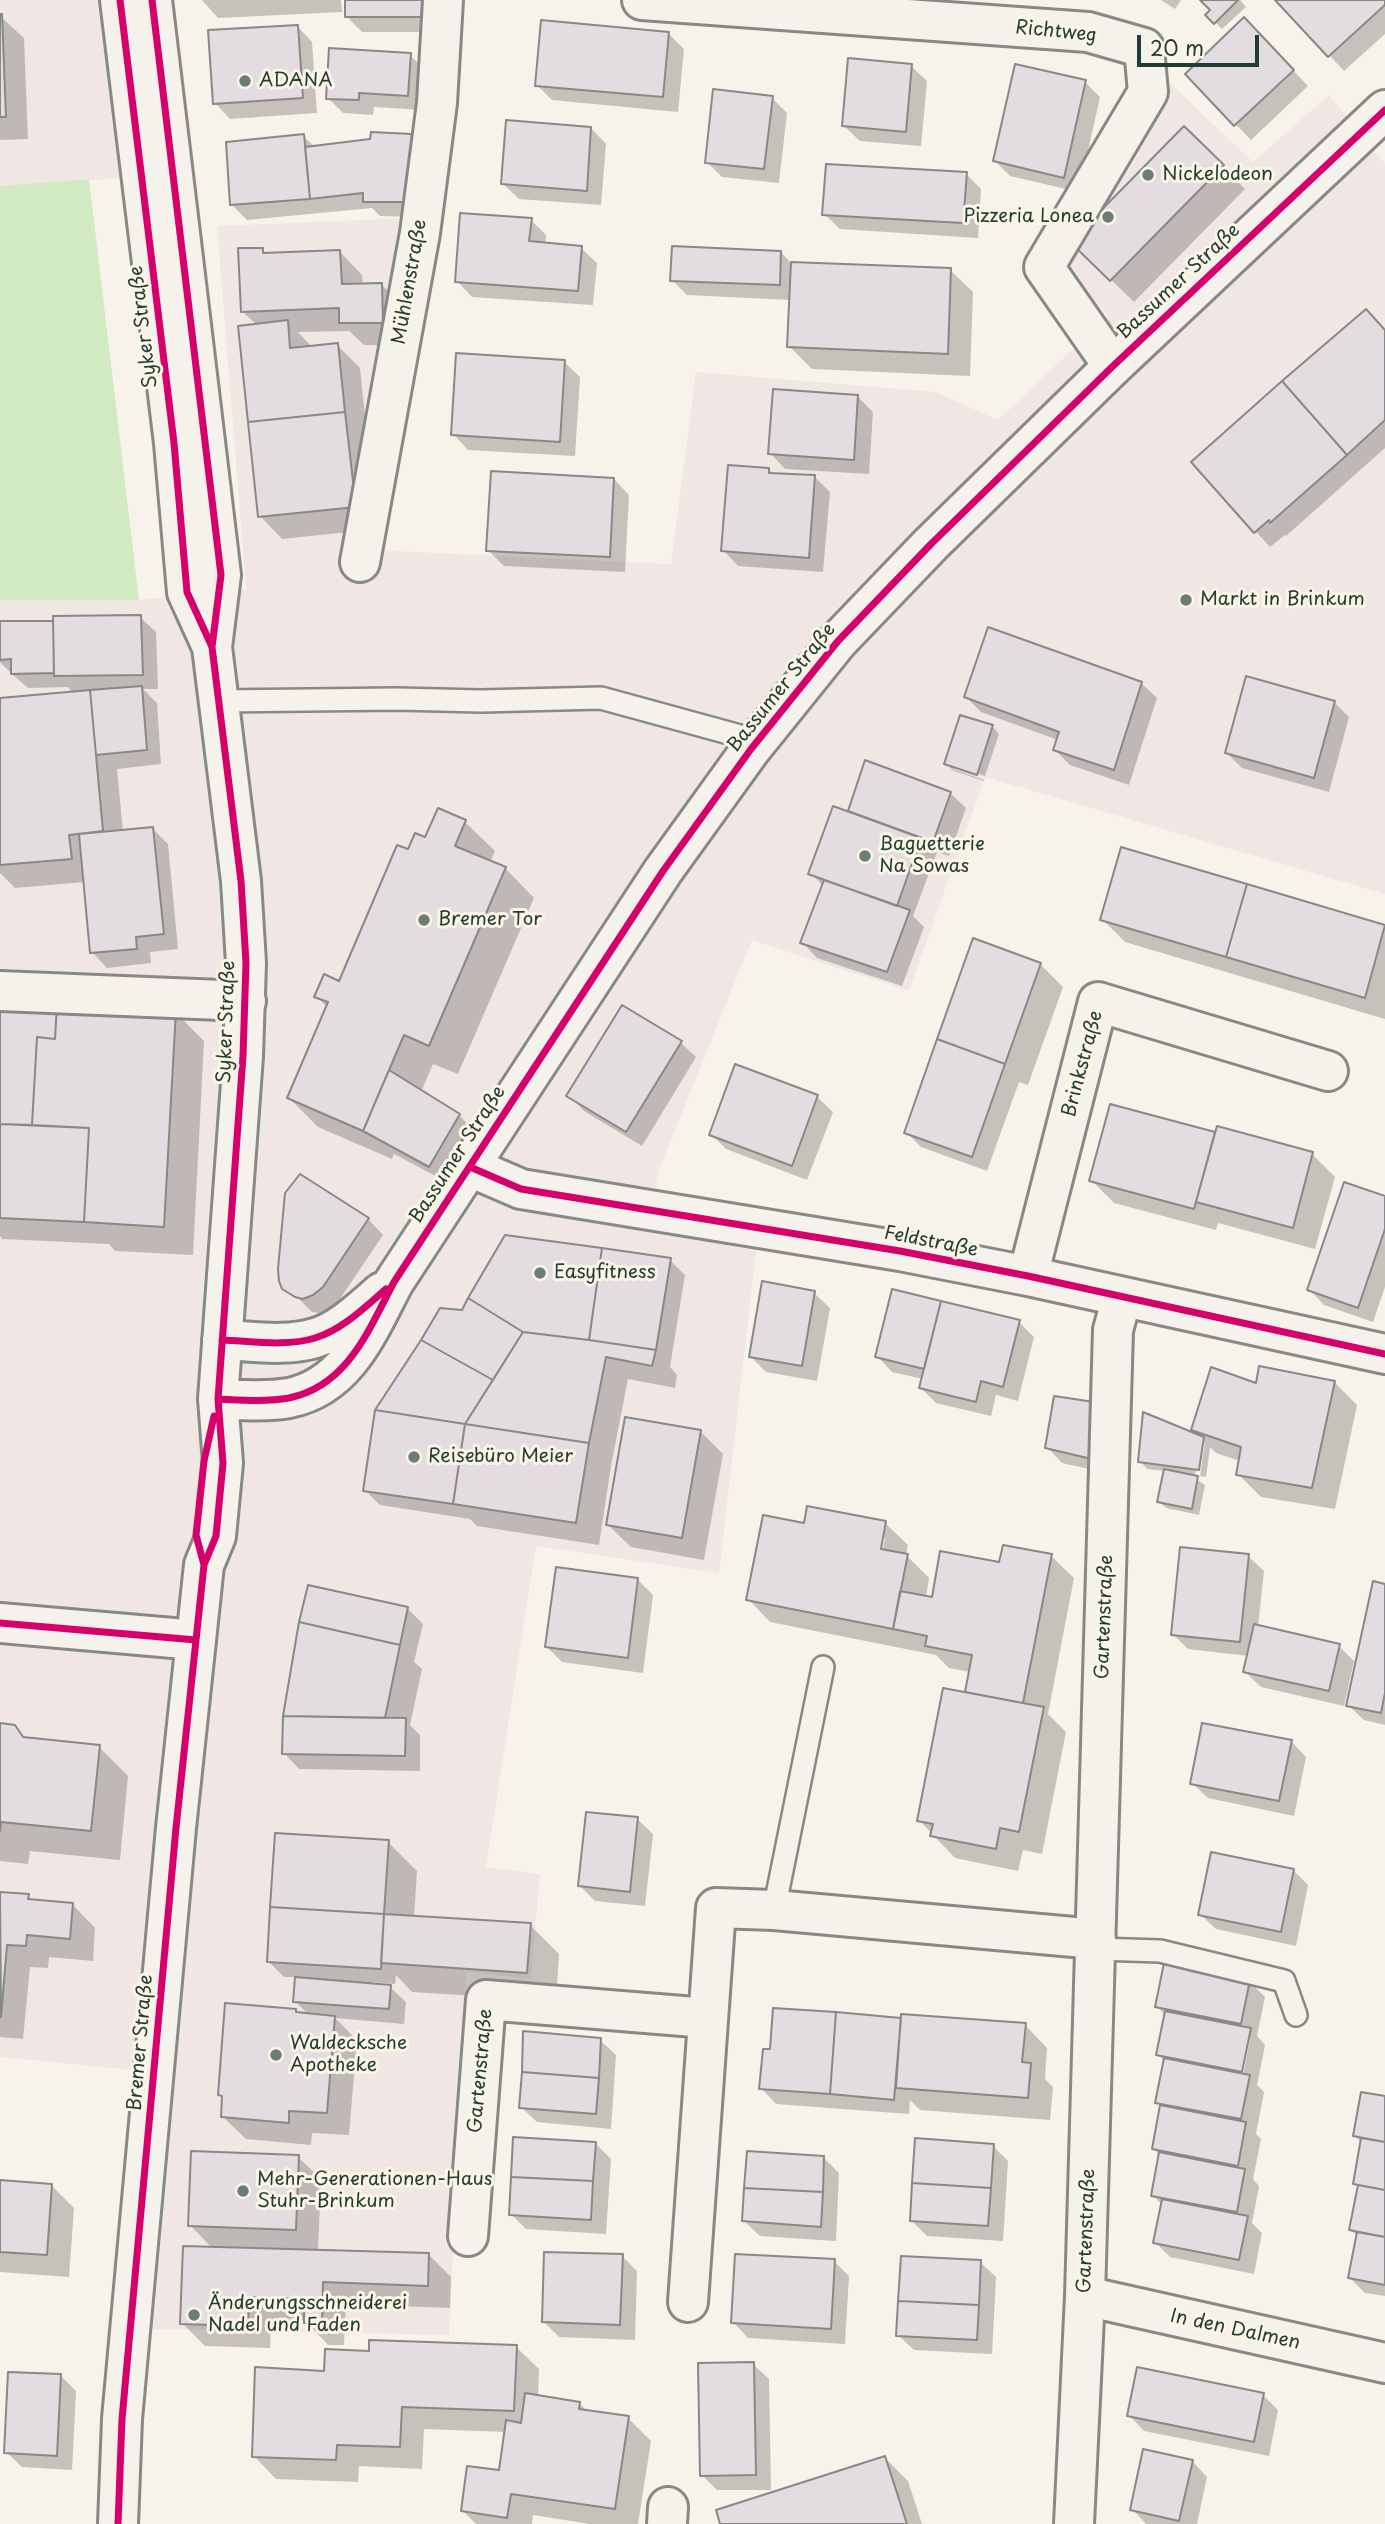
<!DOCTYPE html>
<meta charset="utf-8">
<style>
body{margin:0}
#map{position:relative;width:1385px;height:2524px;overflow:hidden;background:#f7f3ea;font-family:"Playpen Sans",sans-serif}
canvas{display:block}
.scale{position:absolute;left:1137px;top:35px;width:122px;height:32px;box-sizing:border-box;border:4px solid #1f3d34;border-top:0;padding-left:9px;font-size:21px;line-height:24px;white-space:nowrap;color:#1f3d34;-webkit-text-stroke:5px #fcf5e5;paint-order:stroke}
</style>
<div id="map">
<canvas width="1385" height="2524"></canvas>
<div class="scale">20 m</div>
</div>
<script>
const ctx = document.querySelector('canvas').getContext('2d');
ctx.lineJoin = 'round';
function fillPath(path, color) { ctx.fillStyle = color; ctx.fill(path, 'evenodd'); }
function trace(path, color, width, dash) { ctx.strokeStyle = color; ctx.lineWidth = width; ctx.lineCap = dash ? 'butt' : 'round'; ctx.setLineDash(dash || []); ctx.stroke(path); }
function drawText(font, color, halo, rows, align = 'center') {
  ctx.font = font + ' "Playpen Sans",sans-serif'; ctx.lineWidth = 6; ctx.setLineDash([]); ctx.textBaseline = 'middle'; ctx.strokeStyle = halo; ctx.fillStyle = color; for (const [text, x, y, turn = 0] of rows) {
    ctx.save(); ctx.translate(x, y); ctx.rotate((+turn || 0) * Math.PI / 180); ctx.textAlign = isNaN(turn) ? turn : align; if (halo) ctx.strokeText(text, 0, 0); ctx.fillText(text, 0, 0); ctx.restore();
  }
}
const built = new Path2D(`
 M0,0H164L184,174L0,186Z
 M1170,83L1253,162L1329,95L1385,164V894L985,777L909,991L752,940L660,1167L647,1228L756,1251L719,1573L536,1546L486,1867L540,1874L531,1979L466,1972L449,2335L150,2329L174,2074L0,2057V600H139L246,589L217,226L409,218L353,549L671,564L696,372L936,392L998,420L1108,316L1054,255Z`);
const green = new Path2D(`
 M89,179L139,600H0V186Z`);
const shadow = new Path2D(`
 M202,0H341L342,12L218,18Z
 M347,0H440V32H362L346,16Z
 M1161,0H1181L1175,9Z
 M1203,0H1240L1246,7L1222,29L1208,15L1213,10Z
 M1278,0H1385V34L1344,71Z
 M0,16L24,38L28,139L0,140Z
 M297,26L312,42L317,113L230,119L215,103Z
 M669,34L684,49L678,112L552,100L537,85Z
 M1259,35L1308,86L1251,140L1187,74Z
 M410,55L425,70L423,110L374,107L373,115L343,113L328,98Z
 M911,66L927,81L921,146L860,141L844,126Z
 M1085,82L1100,97L1079,192L1010,176L995,161Z
 M772,98L787,113L779,183L722,177L707,162Z
 M591,128L606,144L601,205L519,199L503,184Z
 M1184,128L1245,189L1134,302L1072,242Z
 M303,136L315,147L411,136L426,151L421,217L380,216L372,208L247,220L231,204Z
 M966,174L981,189L978,238L840,229L824,214Z
 M531,220L546,235L545,245L581,248L597,263L593,305L472,297L457,281Z
 M262,249L268,255L340,252L362,275L363,285L381,284L404,307L405,345H364L349,331L298,332L310,345V348L337,345L360,368L377,529L282,539L260,516L257,325L242,311Z
 M781,252L792,264L950,270L973,292L970,376L812,369L789,346L791,300L687,295L672,280Z
 M1385,331V448L1286,536L1285,535L1270,547L1193,462Z
 M564,362L580,377L575,456L468,450L453,434Z
 M858,397L873,412L869,474L785,469L770,453Z
 M769,470L774,475L815,477L830,492L823,572L738,566L723,550Z
 M614,479L629,495L625,572L504,566L488,550Z
 M140,617L156,632L158,689H143L157,703L161,764L117,769L123,832L153,829L168,844L178,949L150,952L151,963L107,968L92,952L85,882L15,888L0,873V699L73,693L68,687L28,688L12,674L0,662V622L55,623Z
 M1141,683L1157,698L1129,785L1070,765L1055,750L1058,740L981,712L966,697Z
 M1334,702L1349,717L1329,792L1242,768L1227,753Z
 M992,726L999,734L985,776L953,765V769L984,780L985,778L984,781L954,771L946,764Z
 M867,762L950,793L966,808L949,856L937,852L913,916L924,927L902,986L817,958L802,942L823,886L811,873L849,813Z
 M439,810L465,822L495,851L490,862L505,868L534,898L458,1074L433,1064L421,1092L459,1115L474,1131L445,1181L394,1154L392,1159L318,1127L289,1098L328,1008L316,996L340,983L409,851L426,839Z
 M1123,849L1385,927V1019L1125,942L1102,919Z
 M1040,964L1063,987L1028,1085L1019,1082L987,1171L921,1147L906,1132Z
 M0,1002L175,1012L204,1041L193,1255L115,1251L109,1244L2,1239L0,1236Z
 M680,1042L696,1057L642,1146L584,1111L569,1095Z
 M736,1066L817,1097L833,1112L807,1180L726,1149L711,1134Z
 M1111,1106L1216,1134L1312,1154L1335,1177L1315,1249L1218,1223L1216,1230L1114,1203L1091,1180Z
 M1385,1198V1287L1373,1322L1324,1305L1309,1289Z
 M368,1219L383,1235L338,1302L329,1310L320,1313L312,1312L293,1293V1297L284,1288Z
 M670,1260L685,1275L670,1367L677,1375L675,1388L628,1379L611,1466L599,1545L477,1526L470,1519L380,1505L365,1490L463,1312Z
 M814,1293L830,1308L817,1381L766,1372L751,1357Z
 M1019,1322L1034,1337L1018,1401L996,1395L991,1416L936,1403L921,1388L923,1379L892,1372L877,1356Z
 M1334,1382L1357,1405L1335,1509L1261,1497L1238,1474L1240,1461L1216,1453L1210,1447L1206,1477L1200,1476L1205,1442L1202,1439L1195,1475L1196,1479L1205,1485L1199,1515L1166,1508L1159,1501L1165,1471L1147,1469L1140,1461L1200,1437L1193,1430L1257,1385Z
 M1056,1398L1111,1474L1062,1463L1047,1447Z
 M700,1431L723,1454L704,1560L631,1547L608,1525Z
 M885,1523L908,1545L906,1555L929,1578L926,1598L933,1599L1051,1556L1074,1578L1048,1714L1066,1732L1042,1854L1023,1850L1018,1871L955,1858L919,1820L966,1694L970,1672L949,1668L936,1655L770,1622L748,1599L806,1525ZM881,1538H885L881,1558L877,1557Z
 M1248,1556L1264,1571L1258,1627L1339,1646L1354,1661L1344,1706L1261,1687L1245,1672L1249,1656L1188,1649L1173,1634Z
 M637,1579L653,1595L643,1673L562,1662L547,1647Z
 M1385,1586V1725L1364,1720L1348,1705Z
 M408,1609L423,1624L414,1662L422,1669L410,1725L420,1735V1771L299,1769L284,1753Z
 M0,1725L14,1726L27,1739L99,1747L128,1776L120,1860L30,1851L28,1864L0,1861Z
 M1291,1741L1306,1757L1294,1816L1208,1798L1192,1783Z
 M637,1819L653,1834L645,1906L595,1901L580,1886Z
 M388,1842L417,1871L414,1918L530,1925L559,1954L556,2001L412,1992L396,1975L395,1984L372,1982V1985L390,1987L406,2002L404,2024L335,2018L357,2040L349,2135L312,2133L311,2145L246,2139L223,2117L224,2099L219,2094L295,2011L299,2014L309,2015L295,2001L297,1977H284L268,1961Z
 M1293,1870L1308,1885L1296,1946L1216,1929L1200,1914Z
 M0,1894L28,1896L33,1901L73,1905L95,1928L93,1961L49,1957L48,1968L30,1967L23,2039L0,2037Z
 M1249,1981L1265,1997L1257,2036L1265,2045L1257,2085L1264,2092L1256,2134L1261,2139L1253,2179L1259,2186L1252,2223L1262,2233L1254,2274L1170,2257L1155,2242L1162,2205L1153,2195L1161,2156L1154,2149L1162,2107L1157,2102L1165,2061L1158,2055L1166,2015L1157,2007ZM1247,2039H1250L1242,2082H1239Z
 M902,2020L1025,2025L1047,2048L1045,2079L1053,2087L1050,2120L920,2110L910,2100L909,2114L776,2104L761,2088Z
 M600,2040L616,2055L611,2129L537,2122L521,2107Z
 M1385,2098V2296L1365,2293L1350,2278L1358,2237L1351,2230L1359,2187L1355,2183L1362,2143L1355,2136Z
 M595,2143L611,2159L606,2234L526,2229L511,2214Z
 M993,2146L1008,2161L1003,2241L927,2236L912,2221Z
 M298,2157L321,2179L318,2251L429,2255L451,2277L450,2308L346,2304L344,2345H328L305,2320L271,2319L270,2348L205,2346L182,2323L212,2248L190,2225Z
 M824,2158L839,2173L836,2241L760,2236L744,2221Z
 M0,2182L51,2185L74,2208L69,2277L0,2272Z
 M622,2256L637,2271L635,2340L559,2337L544,2322Z
 M834,2261L849,2276L845,2344L748,2338L733,2322Z
 M980,2262L996,2277L992,2354L914,2350L898,2335Z
 M516,2347L539,2369L538,2397L579,2403L588,2412L628,2418L651,2441L638,2524H590L533,2515L532,2524H476L462,2510L500,2472L506,2432L424,2429L422,2469L359,2466L358,2482L276,2479L254,2456L326,2372L370,2352Z
 M753,2364L769,2379L771,2490H717L702,2475Z
 M60,2375L76,2391L72,2470L22,2467L6,2452Z
 M1263,2395L1278,2410L1269,2456L1144,2431L1129,2415Z
 M885,2458L908,2481L922,2524H722Z
 M1192,2461L1207,2477L1197,2524H1146L1132,2509Z`);
const building = new Path2D(`
 M345,0H425V17H345Z
 M1200,0H1238L1214,24L1205,15L1210,10Z
 M1275,0H1385V5L1328,57Z
 M0,14H2L6,117H0Z
 M1244,17L1294,70L1234,126L1185,74Z
 M541,20L669,32L663,97L535,86Z
 M298,25L303,98L213,104L208,30Z
 M329,48L411,53L408,96L359,93V100L326,99Z
 M848,58L912,64L906,132L842,126Z
 M1015,64L1086,80L1064,178L993,161Z
 M713,89L773,96L764,169L705,163Z
 M506,120L591,127L587,191L501,184Z
 M1184,126L1224,165L1110,281L1070,242Z
 M371,132L412,134L406,202H363V193L310,199L305,147L370,139Z
 M304,134L310,199L230,205L226,142Z
 M826,164L967,172L963,223L822,215Z
 M460,213L532,218L529,241L582,246L578,291L455,282Z
 M672,246L781,251L780,285L670,281Z
 M238,248H263V253L340,250L342,284L382,283L383,323H339V308L241,312Z
 M791,262L951,268L948,354L787,347Z
 M1366,309L1385,330V420L1347,455L1282,381Z
 M288,320L290,348L338,343L345,412L248,422L238,326Z
 M456,353L565,360L560,442L451,435Z
 M1282,381L1347,455L1270,523L1269,520L1254,533L1191,462Z
 M773,389L858,395L854,460L768,454Z
 M345,412L356,507L258,517L248,422Z
 M728,465L769,468V473L815,475L809,558L721,551Z
 M491,471L614,478L610,557L486,551Z
 M141,615L143,675L54,676L53,616Z
 M0,621H53L54,673L11,674V659L0,660Z
 M988,627L1142,682L1114,770L1053,750L1059,732L964,697Z
 M1246,676L1335,701L1314,778L1225,753Z
 M142,686L147,750L96,755L90,690Z
 M90,690L103,831L69,835L72,859L0,865V698Z
 M960,715L993,725L977,775L944,764Z
 M865,760L951,792L933,842L848,811Z
 M833,806L921,838L897,906L808,874Z
 M438,808L466,820L455,846L506,867L429,1046L404,1035L363,1131L287,1098L328,1002L314,997L324,974L339,981L397,845L408,849L415,833L425,837Z
 M153,827L164,934L136,937L137,949L90,953L79,834Z
 M1121,847L1247,884L1226,957L1100,920Z
 M824,880L910,910L887,972L800,943Z
 M1247,884L1385,925L1365,998L1226,957Z
 M973,938L1041,963L1005,1064L937,1039Z
 M0,1001L57,1004L55,1039L37,1037L32,1125L0,1124Z
 M57,1004L176,1010L164,1227L84,1222L89,1128L32,1125L37,1037L55,1039Z
 M622,1005L682,1041L626,1132L566,1096Z
 M937,1039L1005,1064L972,1157L904,1133Z
 M735,1064L818,1095L792,1166L709,1135Z
 M389,1070L460,1114L429,1167L363,1131Z
 M1110,1104L1215,1132L1194,1209L1089,1181Z
 M0,1124L89,1128L84,1222L0,1218Z
 M1217,1126L1313,1152L1293,1228L1196,1202Z
 M300,1174L369,1218L323,1287L313,1295L303,1299L295,1297L282,1289L279,1281L278,1269L285,1193Z
 M1344,1182L1385,1196V1229L1358,1308L1307,1290Z
 M505,1235L602,1248L589,1340L523,1332L468,1298Z
 M602,1248L671,1258L656,1350L589,1340Z
 M762,1281L815,1291L802,1366L749,1357Z
 M892,1289L941,1301L924,1369L875,1357Z
 M468,1298L523,1332L493,1380L421,1340L440,1308L462,1310Z
 M941,1301L1020,1320L1003,1387L981,1381L976,1402L919,1388Z
 M523,1332L589,1340L656,1350L652,1366L606,1357L589,1443L465,1424Z
 M421,1340L493,1380L465,1424L375,1410Z
 M1259,1366L1335,1381L1312,1488L1236,1475L1241,1447L1191,1430L1211,1367L1256,1383Z
 M1054,1396L1094,1402L1096,1460L1045,1448Z
 M375,1410L465,1424L453,1504L363,1491Z
 M1143,1412L1204,1437L1199,1470L1138,1462Z
 M625,1417L701,1430L682,1538L606,1525Z
 M465,1424L589,1443L576,1523L453,1504Z
 M1164,1469L1198,1476L1192,1509L1157,1502Z
 M807,1506L886,1521L881,1549L908,1554L893,1629L746,1600L763,1515L804,1523Z
 M1003,1545L1052,1554L1023,1703L965,1692L972,1655L925,1646L927,1636L893,1629L900,1591L932,1597L940,1551L999,1562Z
 M1180,1547L1249,1554L1240,1642L1171,1635Z
 M556,1567L638,1578L628,1658L545,1647Z
 M1373,1581L1385,1584V1693L1381,1713L1346,1706Z
 M308,1585L408,1607L400,1645L299,1622Z
 M299,1622L400,1645L385,1718L283,1716Z
 M1254,1624L1340,1644L1329,1691L1243,1672Z
 M943,1688L1044,1707L1019,1832L1000,1828L996,1849L930,1836L933,1824L917,1821Z
 M283,1716L406,1718L405,1756L282,1754Z
 M0,1723L15,1725L23,1737L100,1745L91,1831L1,1822L0,1831Z
 M1202,1723L1292,1740L1279,1801L1190,1784Z
 M586,1812L638,1817L630,1892L578,1886Z
 M275,1833L389,1840L384,1914L270,1907Z
 M1211,1852L1294,1869L1281,1932L1198,1915Z
 M0,1892L29,1894L28,1899L73,1903L70,1939L27,1935L26,1946L7,1945L1,2017Z
 M270,1907L384,1914L381,1969L267,1962Z
 M384,1914L531,1923L527,1973L381,1963Z
 M1164,1963L1250,1980L1241,2024L1155,2007Z
 M295,1977L391,1985L389,2009L293,2002Z
 M225,2003L296,2009V2012L335,2016L327,2113L289,2111V2123L221,2117L222,2096L218,2095Z
 M773,2008L836,2012L830,2094L759,2089L763,2049H770Z
 M1165,2011L1251,2028L1242,2072L1156,2055Z
 M836,2012L901,2018L894,2100L830,2094Z
 M901,2014L1026,2023L1022,2062L1031,2063L1028,2098L896,2088Z
 M523,2031L601,2038L599,2078L522,2072Z
 M1164,2058L1250,2075L1241,2119L1155,2103Z
 M522,2072L599,2078L596,2114L519,2108Z
 M1361,2092L1385,2096V2142L1353,2136Z
 M1160,2105L1246,2122L1238,2166L1152,2149Z
 M513,2137L596,2142L593,2181L511,2177Z
 M915,2138L994,2144L991,2188L912,2183Z
 M1361,2138L1385,2142V2190L1353,2184Z
 M191,2151L299,2155L296,2230L188,2226Z
 M747,2151L824,2156L823,2192L744,2188Z
 M1159,2152L1245,2169L1237,2212L1151,2196Z
 M511,2177L593,2181L591,2220L509,2215Z
 M0,2180L52,2184L47,2255L0,2252Z
 M912,2183L991,2188L988,2226L910,2221Z
 M1358,2185L1385,2190V2237L1349,2230Z
 M744,2188L823,2192L821,2227L742,2221Z
 M1162,2199L1248,2216L1239,2260L1153,2243Z
 M1357,2232L1385,2237V2285L1348,2278Z
 M183,2246L429,2253L428,2286L323,2282L322,2323H304V2299L249,2297L248,2326L180,2324Z
 M544,2252L623,2254L620,2325L542,2322Z
 M735,2254L835,2259L831,2329L731,2323Z
 M901,2256L981,2260L979,2305L898,2301Z
 M898,2301L979,2305L977,2340L896,2336Z
 M369,2340L517,2345L514,2411L402,2407L400,2447L337,2445L336,2460L252,2457L255,2367L324,2371L325,2349L369,2351Z
 M754,2362L756,2475L700,2476L698,2363Z
 M1137,2367L1264,2393L1254,2442L1127,2416Z
 M8,2372L61,2374L57,2456L4,2453Z
 M525,2393L580,2402L579,2409L629,2416L615,2509L511,2494L507,2518L461,2511L467,2466L499,2470L506,2420L521,2423Z
 M1143,2449L1193,2460L1179,2521L1130,2510Z
 M885,2456L907,2524H720L716,2510Z`);
const lane = new Path2D(`
 M219,701L397,699L481,701L601,698L758,741
 M774,1910L823,1667
 M1096,1949L1160,1951L1284,1981L1296,2015`);
const street = new Path2D(`
 M642,0L1088,32L1144,48L1148,92L1044,267L1113,366
 M360,562L420,233L437,103L443,0
 M0,991L246,1001
 M470,1167L521,1189L900,1251L1028,1276L1385,1354
 M1028,1276L1098,1002L1328,1071
 M0,1623L196,1640
 M468,2236L486,2000L707,2018
 M1085,2296L1385,2363
 M688,2302L716,1908L774,1910L1096,1939
 M667,2524L668,2507
 M1074,2524L1085,2296L1113,1330L1122,1297`);
const secondary = new Path2D(`
 M120,0L174,443L187,592L212,647
 M222,1340C251,1341 286,1347 315,1338C340,1331 362,1309 382,1292
 M218,1399C241,1400 266,1402 289,1398C348,1386 369,1329 394,1282L663,871L751,749L838,641L931,544L1113,366L1385,110
 M118,2524L122,2419L176,1828L204,1565L216,1536L223,1463L218,1399L243,1056L246,963L241,881L212,647L221,575L152,0`);
const cycleway = new Path2D(`
 M120,0L174,443L187,592L212,647
 M470,1167L521,1189L900,1251L1028,1276L1385,1354
 M222,1340C251,1341 286,1347 315,1338C342,1330 365,1307 386,1289
 M218,1399C241,1400 266,1402 289,1398C348,1386 369,1329 394,1282L663,871L751,749L838,641L931,544L1113,366L1385,110
 M204,1565L196,1535L204,1461L214,1416
 M0,1623L196,1640
 M118,2524L122,2419L176,1828L204,1565L216,1536L223,1463L218,1399L243,1056L246,963L241,881L212,647L221,575L152,0`);
const markers = [
 [245,81,7,"#6b7d74"],
 [1148,175,7,"#6b7d74"],
 [1108,217,7,"#6b7d74"],
 [1186,600,7,"#6b7d74"],
 [865,856,7,"#6b7d74"],
 [424,920,7,"#6b7d74"],
 [540,1273,7,"#6b7d74"],
 [414,1457,7,"#6b7d74"],
 [276,2055,7,"#6b7d74"],
 [243,2191,7,"#6b7d74"],
 [194,2315,7,"#6b7d74"]
];
const streetNames = [
 ["Richtweg",1056,32,6],
 ["Mühlenstraße",410,282,-80],
 ["Bassumer Straße",1179,282,-43],
 ["Syker Straße",144,327,-97],
 ["Bassumer Straße",782,688,-51],
 ["Syker Straße",227,1022,-88],
 ["Brinkstraße",1083,1064,-75],
 ["Bassumer Straße",458,1155,-57],
 ["Feldstraße",931,1242,11],
 ["Gartenstraße",1105,1617,-88],
 ["Bremer Straße",141,2043,-85],
 ["Gartenstraße",481,2071,-85],
 ["Gartenstraße",1087,2231,-88],
 ["In den Dalmen",1235,2330,12]
];
const poiNames = [
 ["ADANA",259,81],
 ["Nickelodeon",1162,175],
 ["Pizzeria Lonea",1094,217,"right"],
 ["Markt in Brinkum",1200,600],
 ["Baguetterie",879,845],
 ["Na Sowas",879,867],
 ["Bremer Tor",438,920],
 ["Easyfitness",554,1273],
 ["Reisebüro Meier",428,1457],
 ["Waldecksche",290,2044],
 ["Apotheke",290,2066],
 ["Mehr-Generationen-Haus",257,2180],
 ["Stuhr-Brinkum",257,2202],
 ["Änderungsschneiderei",208,2304],
 ["Nadel und Faden",208,2326]
];
fillPath(built, '#f0e7e4');
fillPath(green, '#d2eac2');
fillPath(shadow, '#0003');
fillPath(building, '#e3dce1');
trace(building, '#868984', 2);
trace(lane, '#868984', 26);
trace(street, '#868984', 44);
trace(secondary, '#868984', 44);
trace(lane, '#f5f2ec', 21);
trace(street, '#f5f2ec', 38);
trace(secondary, '#f5f2ec', 38);
trace(cycleway, '#d6006c', 7);
for (const [x, y, r, color] of markers) { const dot = new Path2D(); dot.arc(x, y, r, 0, 2 * Math.PI); ctx.fillStyle = color; ctx.fill(dot); trace(dot, '#fcf5e5', 2.5); }
drawText('19px', '#1f3d34', '#fcf5e5', streetNames);
drawText('19px', '#1f3d34', '#fcf5e5', poiNames, 'left');
</script>
